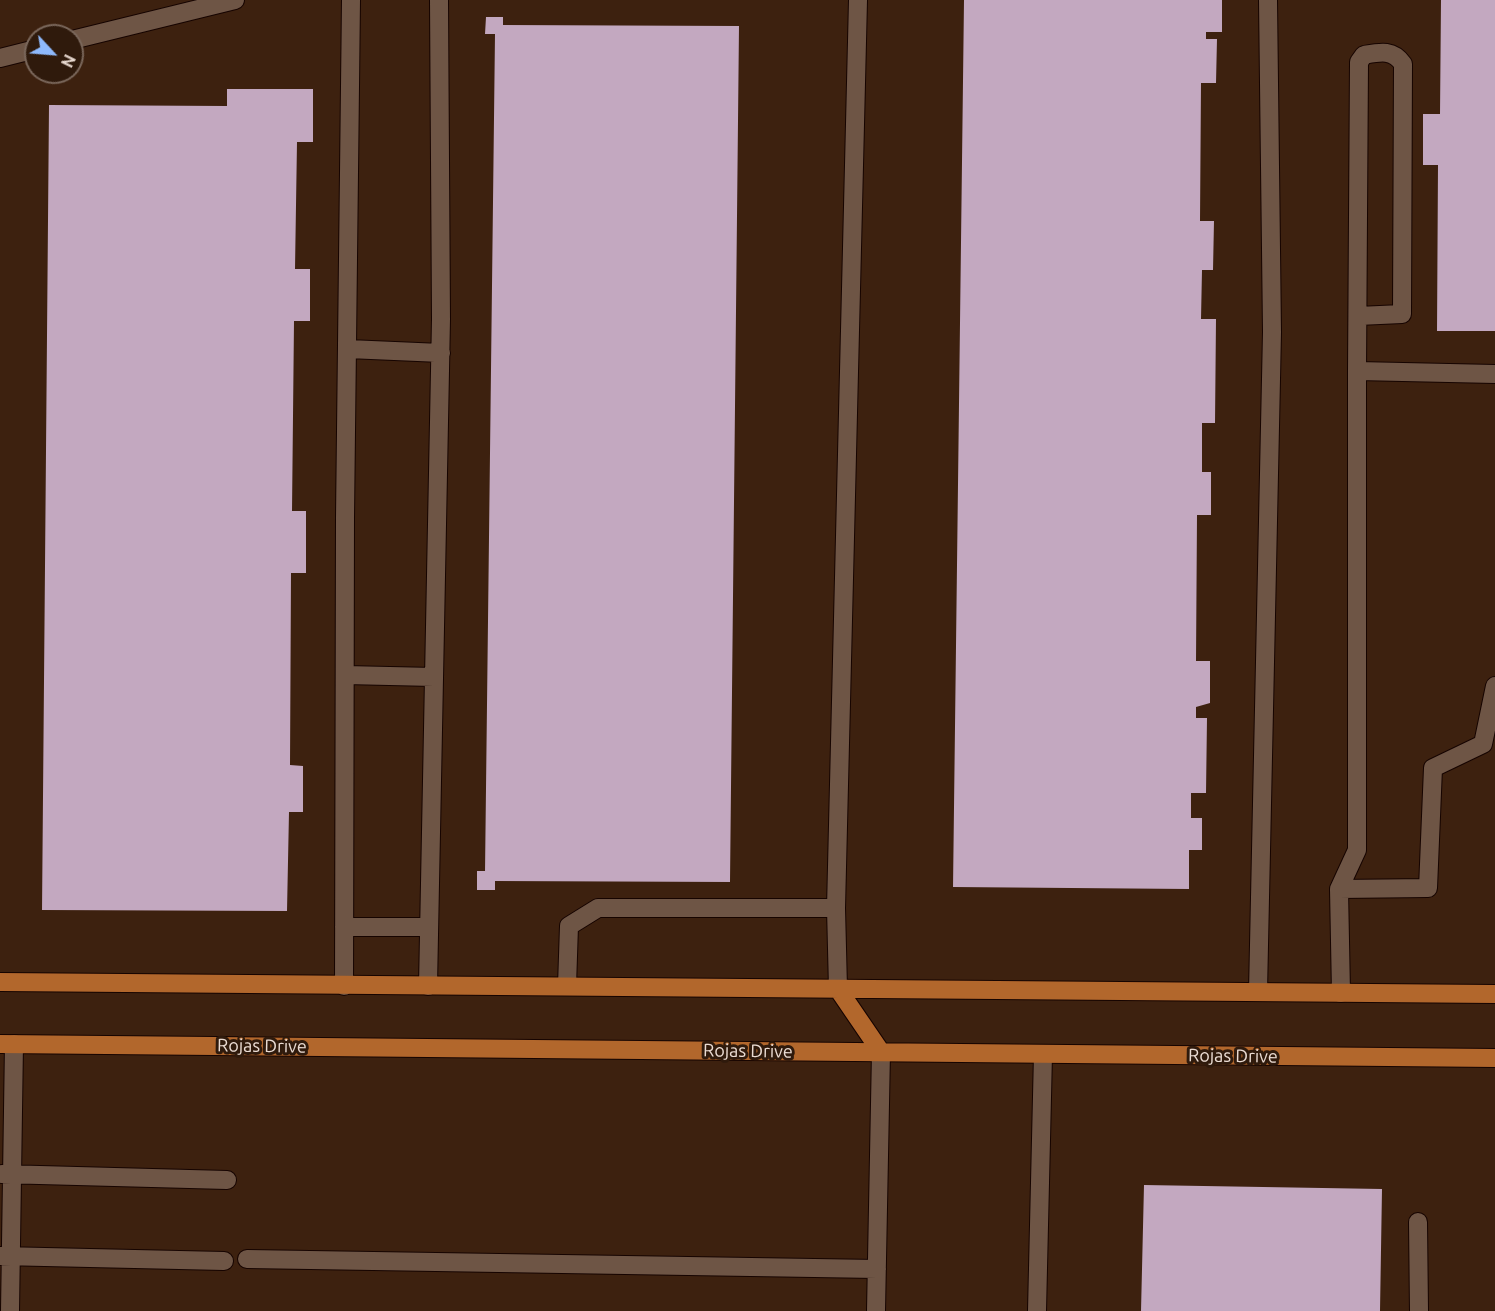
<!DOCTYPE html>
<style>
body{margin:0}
#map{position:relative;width:1495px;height:1311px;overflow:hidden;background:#2f1a0c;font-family:Ubuntu,sans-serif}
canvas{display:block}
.north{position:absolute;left:24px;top:24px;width:60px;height:60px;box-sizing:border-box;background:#2f1a0c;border:2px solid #7a675b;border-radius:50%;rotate:116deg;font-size:16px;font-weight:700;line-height:24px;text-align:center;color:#eadbd2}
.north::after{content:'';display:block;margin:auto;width:21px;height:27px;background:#8eb9fc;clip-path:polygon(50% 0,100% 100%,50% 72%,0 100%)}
</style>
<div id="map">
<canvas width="1495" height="1311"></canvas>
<div class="north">N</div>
</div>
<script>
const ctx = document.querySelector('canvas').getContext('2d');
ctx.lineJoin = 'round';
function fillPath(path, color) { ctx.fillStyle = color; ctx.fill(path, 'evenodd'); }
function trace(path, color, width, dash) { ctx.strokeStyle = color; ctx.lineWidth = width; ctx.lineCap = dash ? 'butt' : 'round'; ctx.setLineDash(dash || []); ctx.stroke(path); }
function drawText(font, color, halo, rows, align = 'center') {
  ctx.font = font + ' Ubuntu,sans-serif'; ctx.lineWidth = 6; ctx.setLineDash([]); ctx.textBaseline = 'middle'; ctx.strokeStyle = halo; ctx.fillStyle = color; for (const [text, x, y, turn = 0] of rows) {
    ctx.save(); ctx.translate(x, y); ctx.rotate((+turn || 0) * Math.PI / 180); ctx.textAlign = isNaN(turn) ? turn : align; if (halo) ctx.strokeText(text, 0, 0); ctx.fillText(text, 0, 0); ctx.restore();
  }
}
const built = new Path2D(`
 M0,0H1495V1311H0ZM36,36H72V72H36Z`);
const building = new Path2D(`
 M964,0H1222V32H1206V39H1217L1216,83H1201L1200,221H1214L1213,270H1202L1201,319H1216L1215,423H1202V472H1211V515H1197L1196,661H1210V703L1196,707V718H1207L1206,793H1191V818H1202V850H1189V889L953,887Z
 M1441,0H1495V331H1437L1438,165H1423V114H1440Z
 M486,17H503V25L739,26L730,882L495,881V890H477V871H485L495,34H485Z
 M227,89H313V142H297L295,269H310V321H294L292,511H306V573H291L290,765L303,766V812H289L287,911L42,910L49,105L227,106Z
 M1144,1185L1382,1189L1380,1311H1141Z`);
const minor = new Path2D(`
 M72,40L235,0
 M0,58L36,49
 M348,349L441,353
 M1357,371L1495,374
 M345,675L434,677
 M1339,889L1428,888L1433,768L1483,744L1495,686
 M836,908L838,989
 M344,927H429
 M344,986L345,517L351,0
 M428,986L441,319L439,0
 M567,986L569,926L598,908H836L858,0
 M1258,992L1272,332L1268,0
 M1341,993L1339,889L1357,850V371L1359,62L1364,55C1380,52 1393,49 1403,64L1402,314L1358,316
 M2,1174L227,1180
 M1418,1222L1419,1311
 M0,1256L224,1261
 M247,1259L877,1269
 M10,1311L14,1044
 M876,1311L881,1052
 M1037,1311L1043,1054`);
const major = new Path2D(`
 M0,982L1495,994
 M838,989L881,1052
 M0,1044L1495,1058`);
const streetNames = [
 ["Rojas Drive",262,1046,1],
 ["Rojas Drive",748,1051,1],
 ["Rojas Drive",1233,1056,1]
];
fillPath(built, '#3d210f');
fillPath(building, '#c3a8c0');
trace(minor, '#160400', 20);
trace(major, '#160400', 20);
trace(minor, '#6e5545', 18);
trace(major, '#b2672c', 18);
drawText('18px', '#eadbd2', '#2f1a0c', streetNames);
</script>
